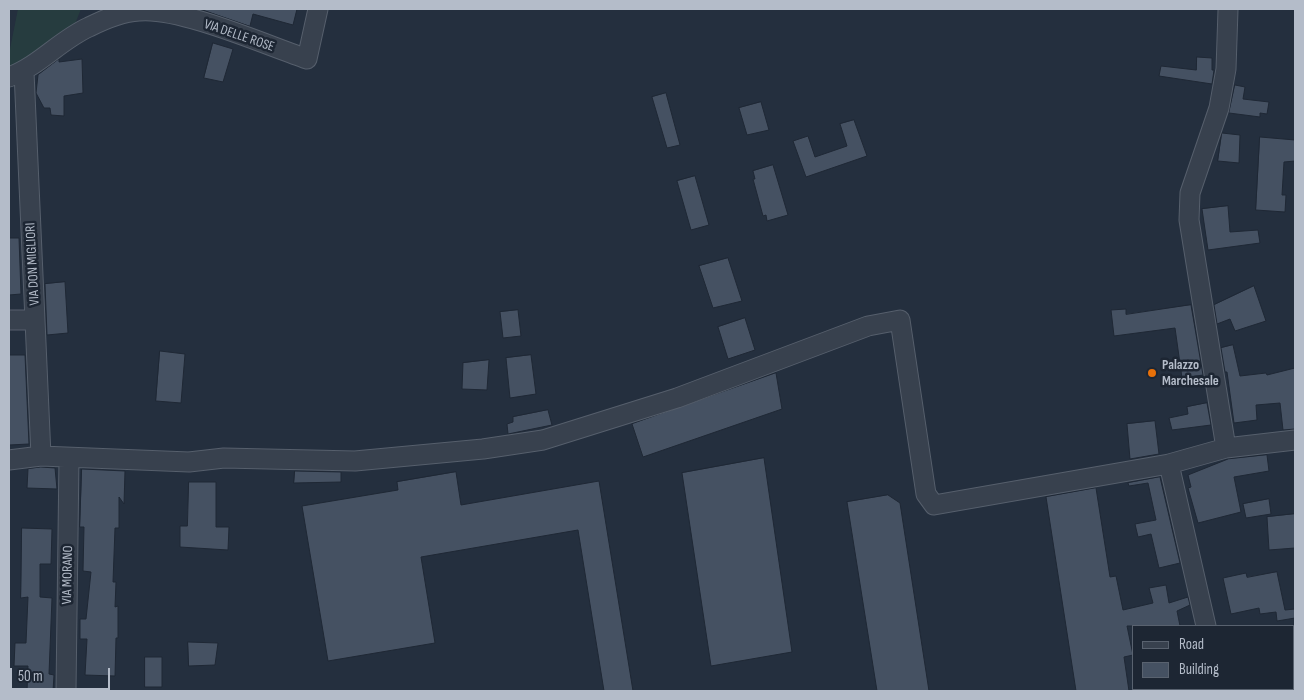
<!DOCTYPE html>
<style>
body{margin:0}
#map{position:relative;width:1304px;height:700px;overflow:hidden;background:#242f3e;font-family:"Sofia Sans Condensed",sans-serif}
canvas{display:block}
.frame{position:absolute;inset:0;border:10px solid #b4bcc9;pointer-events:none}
.legend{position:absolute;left:1132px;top:625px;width:162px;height:65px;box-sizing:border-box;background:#1d2633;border:1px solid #59626f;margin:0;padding:6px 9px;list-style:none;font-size:15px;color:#b4bcc9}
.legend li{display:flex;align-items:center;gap:10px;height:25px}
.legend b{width:25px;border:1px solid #59626f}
.scale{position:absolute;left:10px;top:668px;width:100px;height:22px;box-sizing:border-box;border:2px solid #b4bcc9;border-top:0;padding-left:6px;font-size:15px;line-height:18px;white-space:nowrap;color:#b4bcc9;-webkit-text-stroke:4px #1d2633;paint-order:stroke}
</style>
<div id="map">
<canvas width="1304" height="700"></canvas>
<div class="frame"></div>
<ul class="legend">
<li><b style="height:6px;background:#38414e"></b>Road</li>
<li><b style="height:14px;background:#455162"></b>Building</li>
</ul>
<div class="scale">50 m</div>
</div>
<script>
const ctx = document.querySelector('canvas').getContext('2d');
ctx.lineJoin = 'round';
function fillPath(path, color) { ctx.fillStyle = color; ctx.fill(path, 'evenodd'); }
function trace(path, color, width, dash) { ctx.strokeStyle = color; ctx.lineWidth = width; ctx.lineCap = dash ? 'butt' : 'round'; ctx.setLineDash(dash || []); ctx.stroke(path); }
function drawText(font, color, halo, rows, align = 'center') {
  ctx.font = font + ' "Sofia Sans Condensed",sans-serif'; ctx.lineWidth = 5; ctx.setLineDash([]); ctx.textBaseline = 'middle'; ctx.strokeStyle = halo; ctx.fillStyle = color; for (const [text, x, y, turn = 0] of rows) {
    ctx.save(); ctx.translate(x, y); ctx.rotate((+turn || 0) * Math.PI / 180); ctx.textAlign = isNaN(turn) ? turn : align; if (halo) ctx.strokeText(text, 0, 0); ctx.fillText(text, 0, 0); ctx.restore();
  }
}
const green = new Path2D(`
 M18,9H81L75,24L9,71V54Z`);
const building = new Path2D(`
 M200,9H297L293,25L253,14L250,26Z
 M213,43L233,49L223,82L204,78Z
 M1197,57L1212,58V70H1214L1212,84L1159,76L1161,66L1196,70Z
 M59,59V62L82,59L83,93L64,96V116L51,115L50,108H44L36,93L38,75Z
 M1235,85L1245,87L1243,99L1269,102L1267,114L1260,113V117L1229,113Z
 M666,93L680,145L667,148L652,97Z
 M761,102L769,130L747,135L739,108Z
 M854,120L867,156L806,177L793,141L808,136L815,157L847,146L840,124Z
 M1222,133L1240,135L1239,163L1218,161Z
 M1260,137L1295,140V161L1284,162L1282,195H1286L1285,212L1256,210Z
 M773,165L788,215L767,221L766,215L763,216L753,179H755L753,171Z
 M695,176L709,225L691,230L677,181Z
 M1228,206L1230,232L1258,230L1260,243L1208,250L1202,209Z
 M9,238H19L21,294L9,295Z
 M728,258L742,301L713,308L699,266Z
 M65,282L68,333L47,335L45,284Z
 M1254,286L1266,321L1235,331L1230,319L1217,324L1214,305Z
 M1191,305L1203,375L1182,378L1175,328L1114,336L1111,310L1126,309V314Z
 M518,310L521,336L503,338L500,312Z
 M745,318L755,350L728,359L718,327Z
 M1233,345L1240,376L1266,373L1267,375L1295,368V429L1283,430L1280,403L1256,405L1257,420L1234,423L1227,372H1225L1221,348Z
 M160,351L185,354L181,403L156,401Z
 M9,355H25L29,444L9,445Z
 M531,355L536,394L510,398L506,358Z
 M489,360L487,390L462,389L463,363Z
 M776,373L782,409L643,457L632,424Z
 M1207,403L1211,425L1172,430L1169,418L1188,414L1187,407Z
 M548,410L552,425L508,434L507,424L513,422V417Z
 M1155,421L1159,454L1130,459L1127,424Z
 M1267,455L1269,471L1234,477L1241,512L1198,523L1188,488L1191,487L1188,475L1228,459Z
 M764,458L792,652L711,666L682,473Z
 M41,467L55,468L57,489L27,488L28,469Z
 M82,469L125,471L124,504L119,497V528H115L113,582H116L115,607L118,606V638H116L115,676L85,675L87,639H80V619H86L91,572L83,571L84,527H80Z
 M295,471L341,472V482L294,483Z
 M456,472L461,505L599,481L633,691H604L578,530L421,557L435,643L328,661L302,506L398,490L397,482Z
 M1160,477L1180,563L1159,568L1151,534L1138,537L1135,524L1156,520L1148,483L1129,486L1128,483Z
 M189,482H216V527H229L228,550L180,547V526H187Z
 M1096,488L1110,577L1116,576L1123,610L1153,603L1149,588L1166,585L1169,603L1188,597L1190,605L1177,611L1180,626H1127L1133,655L1124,657L1129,691H1076L1046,497Z
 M888,495L900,503L929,691H877L847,502Z
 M1269,499L1271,514L1246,518L1243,504Z
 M1295,514V548L1269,550L1267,517Z
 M22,528L52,529L51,564H40V597L52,598L49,674L54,675L53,691H27L28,666H14L15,643H26L28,597L21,598Z
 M1277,572L1285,610L1295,609V618L1277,621L1276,612L1260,614L1259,608L1231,614L1223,578L1246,573L1247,577Z
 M188,642L218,643L215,665L189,666Z
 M145,657H162V687H145Z`);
const minor = new Path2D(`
 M24,72L41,456
 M9,77C39,66 60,40 89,27C105,19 121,12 139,11C180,7 266,45 307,59L318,9
 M9,320H35
 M1226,448L1189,220L1190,193L1219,108L1226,69L1228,10
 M9,460L41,456L189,462L224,458L355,461L483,449L543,440L677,398L868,326L900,320L926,494L934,505L1169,464L1226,448L1295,440
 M1169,464L1206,626
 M66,691L69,458
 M1208,691V689`);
const markers = [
 [1152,373,5,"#e8710a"]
];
const streetNames = [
 ["VIA DELLE ROSE",239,36,19],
 ["VIA DON MIGLIORI",33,264,-93],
 ["VIA MORANO",68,575,-89]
];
const poiNames = [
 ["Palazzo",1162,365],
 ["Marchesale",1162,381]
];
fillPath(green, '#263c3f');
fillPath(building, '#455162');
trace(building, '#1f2835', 1);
trace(minor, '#565f6c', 21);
trace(minor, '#38414e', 19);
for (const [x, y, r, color] of markers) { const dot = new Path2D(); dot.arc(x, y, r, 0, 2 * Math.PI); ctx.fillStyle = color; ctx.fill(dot); trace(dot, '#1d2633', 2); }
drawText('14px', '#b4bcc9', '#1d2633', streetNames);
drawText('bold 14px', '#b4bcc9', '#1d2633', poiNames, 'left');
</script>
